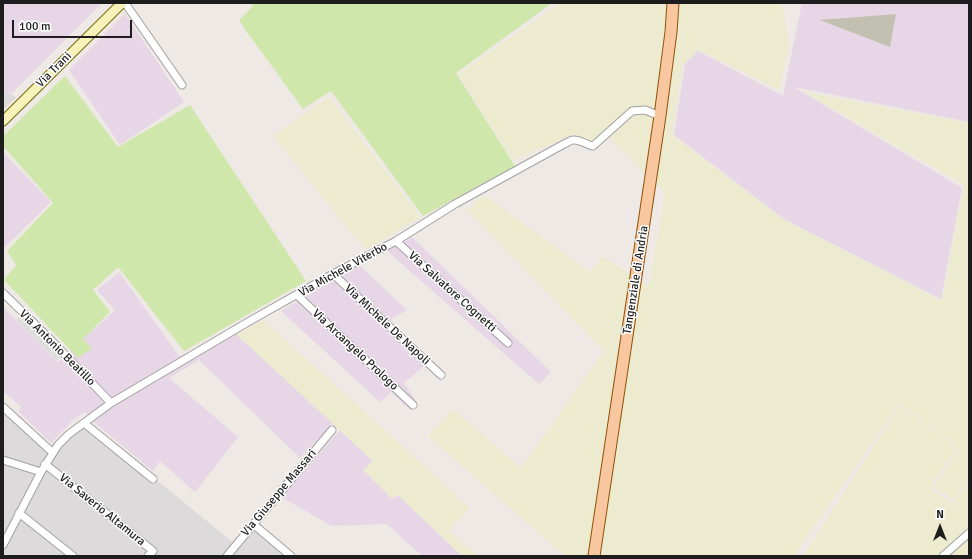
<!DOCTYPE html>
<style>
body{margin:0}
#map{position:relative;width:972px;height:559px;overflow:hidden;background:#eee9e4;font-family:Signika,sans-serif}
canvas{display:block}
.frame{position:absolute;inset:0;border:4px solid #1d1d1d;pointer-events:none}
.north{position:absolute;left:920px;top:507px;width:40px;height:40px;-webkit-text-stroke:3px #fff;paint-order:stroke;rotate:0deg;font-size:11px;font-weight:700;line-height:16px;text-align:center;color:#1d1d1d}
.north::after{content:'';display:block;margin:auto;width:14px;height:18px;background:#1d1d1d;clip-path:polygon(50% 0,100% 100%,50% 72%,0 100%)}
.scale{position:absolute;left:12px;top:20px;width:120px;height:18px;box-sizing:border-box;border:2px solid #1d1d1d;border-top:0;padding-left:5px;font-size:12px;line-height:14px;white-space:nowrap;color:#1d1d1d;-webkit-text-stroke:3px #fff;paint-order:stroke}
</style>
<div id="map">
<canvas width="972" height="559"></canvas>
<div class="frame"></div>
<div class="north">N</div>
<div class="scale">100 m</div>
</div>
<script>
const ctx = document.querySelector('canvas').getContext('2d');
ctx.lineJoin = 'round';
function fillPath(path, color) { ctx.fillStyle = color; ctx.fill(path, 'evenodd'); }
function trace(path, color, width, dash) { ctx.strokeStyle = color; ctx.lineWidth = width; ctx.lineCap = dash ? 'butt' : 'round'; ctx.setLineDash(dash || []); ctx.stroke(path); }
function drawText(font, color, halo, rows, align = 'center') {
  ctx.font = font + ' Signika,sans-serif'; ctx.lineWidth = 3; ctx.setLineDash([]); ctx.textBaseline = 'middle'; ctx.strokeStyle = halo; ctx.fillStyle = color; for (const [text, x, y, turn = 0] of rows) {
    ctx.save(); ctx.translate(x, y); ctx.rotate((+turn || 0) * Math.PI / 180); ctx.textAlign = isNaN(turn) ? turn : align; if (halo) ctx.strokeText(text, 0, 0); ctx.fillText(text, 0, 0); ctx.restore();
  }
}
const residential = new Path2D(`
 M3,91L16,97L3,110Z
 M3,410L50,451L83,420L235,544L253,523L292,556H3Z`);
const industrial = new Path2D(`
 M3,3H102L11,94L3,91Z
 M802,3H969V122L794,87L962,188L941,299L784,219L674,135L685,64L698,51L783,96Z
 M125,14L184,102L120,145L69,70Z
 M3,152L51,202L3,249Z
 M412,237L551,372L539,384L387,251Z
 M359,265L407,310L388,321L446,373L441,381L424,366L404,383L418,404L411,411L391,392L380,402L281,311Z
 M119,272L179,356L237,334L333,423L300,458L199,360L169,378L238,437L195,492L160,461L153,471L96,424L85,412L74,419L51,443L19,412L21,407L3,391V307L58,362L115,310L97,290Z
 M340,430L373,461L363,470L392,499L398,495L462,556H422L387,524L332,526L281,497Z`);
const construction = new Path2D(`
 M896,14L890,47L820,20Z`);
const farmland = new Path2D(`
 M561,3H782L789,43L780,90L698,50L683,65L672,135L783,219L942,301L964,185L804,92L969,123V480L954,500L934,488L959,448L899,403L794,556H565L428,436L453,409L521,468L604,351L467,210L484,195L590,272L603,257L649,286L665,193L605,133L596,139L591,141H586L575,134L513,160L458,74Z
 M329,97L421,217L366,250L273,136Z
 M263,320L432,473L469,508L449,531L477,556H462L398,495L392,499L364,470L373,461L237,335Z
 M900,405L957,448L930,489L954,503L969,483V556H803Z`);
const grass = new Path2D(`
 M251,3H552L456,73L515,166L423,216L331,91L303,109L247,32L239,20L253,6Z
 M65,76L118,147L190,105L306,281L184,351L118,267L93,290L110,312L83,339L92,348L78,358L4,280L16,265L7,251L53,203L3,146V136Z`);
const parking = new Path2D(`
 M20,315L61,357L57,361L16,320Z`);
const street = new Path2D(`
 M125,3L182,85
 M396,241L508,343
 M333,274L441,375
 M3,293L49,338L111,403
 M297,295L413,405
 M3,407L52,452
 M84,423L153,479
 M3,460L41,472
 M45,464L153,551L148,556
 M19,513L73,556
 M253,524L291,556
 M3,545L41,472L58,445L69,434L111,403L248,322L333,274L396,241L455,204L564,144C567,143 570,140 573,140C580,139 586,145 593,146L632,111L645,110L660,116
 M227,556L332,430
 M943,556L969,533`);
const secondary = new Path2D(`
 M3,121L122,3`);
const primary = new Path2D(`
 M594,556L660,116L671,32L673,3`);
const streetNames = [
 ["Via Trani",54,70,-45],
 ["Via Michele Viterbo",343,270,-29],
 ["Tangenziale di Andria",636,280,-81],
 ["Via Salvatore Cognetti",452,292,42],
 ["Via Michele De Napoli",387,325,43],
 ["Via Antonio Beatillo",57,348,45],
 ["Via Arcangelo Prologo",355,350,43],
 ["Via Giuseppe Massari",279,493,-50],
 ["Via Saverio Altamura",102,510,39]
];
fillPath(residential, '#dcdadb');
fillPath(industrial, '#e7d6e6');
fillPath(construction, '#c2c0b0');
fillPath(farmland, '#ecebd0');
fillPath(grass, '#d0e7ab');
fillPath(parking, '#ddd');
trace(street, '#a1a1a1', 9);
trace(secondary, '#706e09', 11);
trace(primary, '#915106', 13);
trace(street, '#fff', 7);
trace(secondary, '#f7f2b9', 9);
trace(primary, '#f8c69f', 11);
drawText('12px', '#1d1d1d', '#fff', streetNames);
</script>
